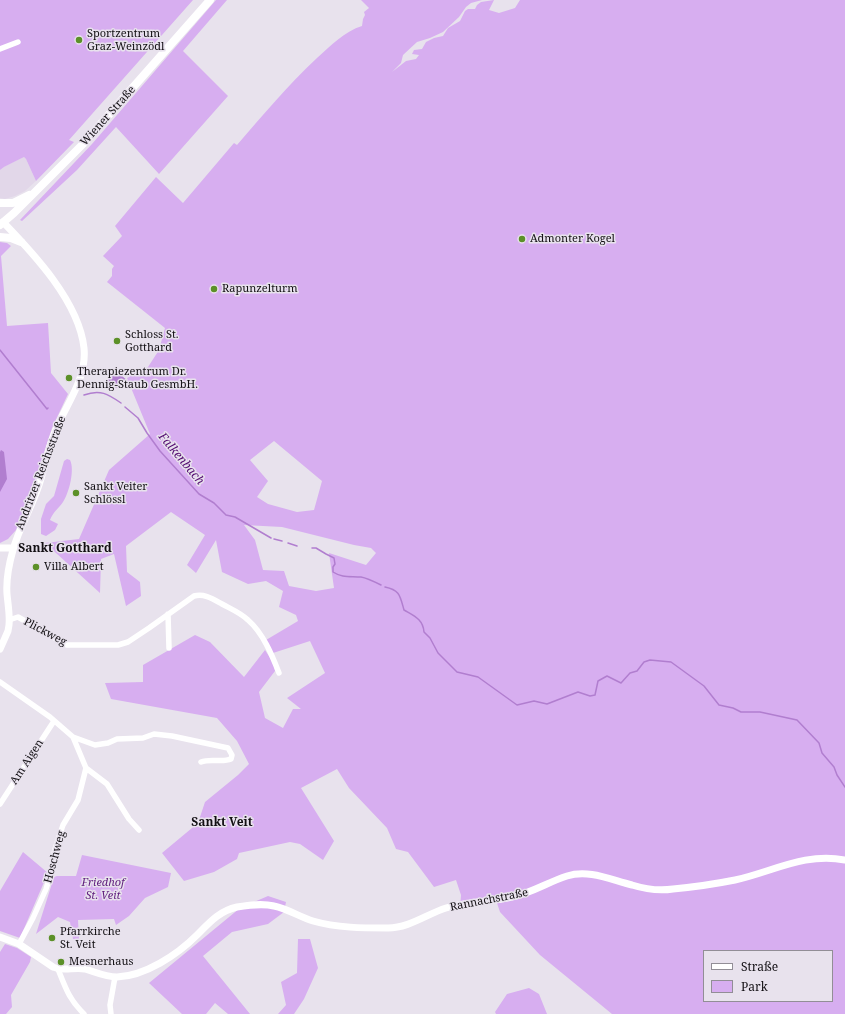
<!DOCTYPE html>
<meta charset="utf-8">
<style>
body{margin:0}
#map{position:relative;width:845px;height:1014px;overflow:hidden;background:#e8e2ed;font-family:"Noto Serif",serif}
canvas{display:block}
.legend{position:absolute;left:703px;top:950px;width:130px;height:52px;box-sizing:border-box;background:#e8e2ed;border:1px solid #928e96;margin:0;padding:5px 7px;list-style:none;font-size:12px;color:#120f13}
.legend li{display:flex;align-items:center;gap:8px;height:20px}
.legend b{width:20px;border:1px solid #928e96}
</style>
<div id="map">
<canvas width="845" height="1014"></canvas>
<ul class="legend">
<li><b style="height:5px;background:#fff"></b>Straße</li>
<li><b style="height:11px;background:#d7aef0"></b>Park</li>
</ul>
</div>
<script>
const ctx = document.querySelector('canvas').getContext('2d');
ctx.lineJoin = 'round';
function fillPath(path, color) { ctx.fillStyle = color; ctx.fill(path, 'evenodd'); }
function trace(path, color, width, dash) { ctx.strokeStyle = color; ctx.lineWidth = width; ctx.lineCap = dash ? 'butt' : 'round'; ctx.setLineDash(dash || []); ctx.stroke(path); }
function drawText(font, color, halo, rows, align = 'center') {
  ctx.font = font + ' "Noto Serif",serif'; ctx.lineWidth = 3; ctx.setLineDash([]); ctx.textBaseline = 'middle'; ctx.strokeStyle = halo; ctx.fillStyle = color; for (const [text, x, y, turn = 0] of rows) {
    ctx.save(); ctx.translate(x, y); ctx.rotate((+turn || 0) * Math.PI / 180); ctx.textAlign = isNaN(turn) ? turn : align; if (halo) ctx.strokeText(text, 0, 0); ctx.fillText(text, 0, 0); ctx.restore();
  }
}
const built = new Path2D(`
 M24,157L26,159L36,181L25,191L15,196L5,199L0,198V170L4,167Z`);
const green = new Path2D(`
 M0,0H193L69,140L74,142L36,181L26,159L24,157L4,167L0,170Z
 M216,0H227L183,51L228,96L159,174L116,127L77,170L22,221L20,220L92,144Z
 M361,0H482L471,3L466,7L459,17L443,32L430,38L417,42L403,55L401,63L392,72L406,61L416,59L419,55L412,54L414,50L422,49L426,42L434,38L443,36L448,28L460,21L465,11L468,9H475L477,5L481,2L494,0L489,10L499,13L515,8L520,0H845V1014H612L540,955L500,912L497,903L460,909L461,895L456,880L434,887L408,852L396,849L387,828L349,788L337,769L301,788L334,841L323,860L300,844L290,842L239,853L237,859L214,872L184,881L162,853L198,823L205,802L238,775L249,764L237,741L217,718L111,699L105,683L143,682V665L195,635L210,642L244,677L265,650L274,664L275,671L259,692L265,718L283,728L293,709H301L287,698L325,673L310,641L273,653L266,640L298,621L296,615L279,607L283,591L266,581L248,584L222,572L216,540L196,573L187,565L205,535L171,512L126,546L127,572L140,582L141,596L126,606L114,554L101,559L100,593L45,543L79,539L109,470L150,434L127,378L148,367L159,350L165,328L107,282L112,276V269L114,266L103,256L122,236L115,226L156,177L183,203L234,143L237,145C263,115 288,85 317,58C330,46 345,31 362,26L363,19L365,15L364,12L369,8ZM274,441L322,481L314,510L297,512L268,504L257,497L268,481L250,460ZM244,525L282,527L354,545L371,548L376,553L366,565L329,553L334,588L316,591L289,586L284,571L263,570L255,540ZM704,951H832V1001H704Z
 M0,242L7,243L11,246L1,256L7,326L48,323L51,373L68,394L52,428L36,477L16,530L8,539L0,543Z
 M67,459L70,460C75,470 69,493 63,502C59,508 53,512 50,520L58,524L55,530L46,536L41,534V519L46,504L54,496L64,461Z
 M23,852L48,873L20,938L0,931V891Z
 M82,855L171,873L168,887L145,898L129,916L116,925L114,919L78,920L79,939H73L70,922L58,917L36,934L54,877L57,876H76Z
 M268,896L286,902L284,912L268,924L232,932L203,956L250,1014H228L215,1003L206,1014H182L149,983L240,908Z
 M298,939H310L318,968L304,999L294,1014H278L286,1005L281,982L297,973Z
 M5,944L17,948L31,957L30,962L11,995L12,1007L6,1014H0V952Z
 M529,988L539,994L547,1014H496L495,1012L507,994Z`);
const water = new Path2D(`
 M112,372L122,376L128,381L125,387C118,388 110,389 107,382L109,375Z
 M1,450L4,452L7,479L0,492V452Z`);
const stream = new Path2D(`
 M0,350L47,409L48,408
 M84,395C100,389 108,394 121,403
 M125,407L138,418L147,433L160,451L199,494L214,503L226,515L235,517L271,538
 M274,539L282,541
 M288,543L297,546
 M312,548H316L326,554L334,558L335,564L333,567V572C342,578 351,576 361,577C367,578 375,582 381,585
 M385,587C400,590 400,596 404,610C414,616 423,619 424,632L430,638L438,653L457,672L478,677L517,705L534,701L547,704L578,692L590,696L595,695L598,681L607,676L621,683L630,673L637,671L644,662L650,660L671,662L704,686L719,705L733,708L741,712H760L797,720L819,743L822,753L834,767L837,775L845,787`);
const street = new Path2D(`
 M0,49L18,42
 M168,614L169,648
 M9,620L18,617L67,645H118L128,642L149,628L194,596C204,593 213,599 222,604C231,609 241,613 248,620C263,633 272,655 279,673
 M0,682L50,717L73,737L86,768L78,800L63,825L55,849L50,876L46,889L33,918L19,944
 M73,737L95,745L108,743L117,739L143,738L154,734L172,736L228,748L232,755L231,759C222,763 211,758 201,762
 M86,768L107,784L129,819L139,830
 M0,804L54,721
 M58,969C66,989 69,999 84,1014
 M111,1014L110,1005L115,977`);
const secondary = new Path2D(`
 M0,548H13
 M0,649L8,631L9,625C10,615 8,605 7,594C6,580 9,564 13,550C19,528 31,509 38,488C45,468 48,446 57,427C68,402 87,377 84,348C79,302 34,254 3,222
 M0,937L19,944L53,967
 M56,968C65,971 75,967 85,969C95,972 106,977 117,977C145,976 177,955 197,935C209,923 219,911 237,907C249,905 262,903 274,906C288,909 300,917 313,921C337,928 363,928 388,928C409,928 427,914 446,908C468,901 491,902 512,897C532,893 548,882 567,876C589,869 611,880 632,885C645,889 660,891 673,889C694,887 715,884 735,880C772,872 805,852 845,860`);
const primary = new Path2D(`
 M0,203H13L29,195
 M0,225L14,213L83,144L210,0
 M0,237L11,238L21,242`);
const markers = [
 [79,40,4,"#5c9028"],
 [522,239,4,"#5c9028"],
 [214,289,4,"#5c9028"],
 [117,341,4,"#5c9028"],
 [69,378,4,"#5c9028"],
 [76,493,4,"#5c9028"],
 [36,567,4,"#5c9028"],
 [52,938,4,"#5c9028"],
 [61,962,4,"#5c9028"]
];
const poiNames = [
 ["Sportzentrum",87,34],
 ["Graz-Weinzödl",87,47],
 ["Admonter Kogel",530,239],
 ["Rapunzelturm",222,289],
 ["Schloss St.",125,335],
 ["Gotthard",125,348],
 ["Therapiezentrum Dr.",77,372],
 ["Dennig-Staub GesmbH.",77,385],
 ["Sankt Veiter",84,487],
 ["Schlössl",84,500],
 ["Villa Albert",44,567],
 ["Pfarrkirche",60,932],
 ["St. Veit",60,945],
 ["Mesnerhaus",69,962]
];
const streetNames = [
 ["Wiener Straße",108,116,-48],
 ["Andritzer Reichsstraße",41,473,-69],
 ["Plickweg",45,632,28],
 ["Am Aigen",27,762,-57],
 ["Hoschweg",55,857,-75],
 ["Rannachstraße",489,900,-11]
];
const parkNames = [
 ["Friedhof",103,883],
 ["St. Veit",103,896]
];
const waterNames = [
 ["Falkenbach",181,459,50]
];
const neighbourhoodNames = [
 ["Sankt Gotthard",65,549],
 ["Sankt Veit",222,823]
];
fillPath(built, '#e2d7e9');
fillPath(green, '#d7aef0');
fillPath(water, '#b17ecf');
trace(stream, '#b17ecf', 1.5);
trace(street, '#fff', 5.5);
trace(secondary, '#fff', 7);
trace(primary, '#fff', 8);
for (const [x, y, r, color] of markers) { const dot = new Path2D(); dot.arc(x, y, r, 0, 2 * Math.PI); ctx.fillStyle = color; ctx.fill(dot); trace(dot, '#e8e2ed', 1.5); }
drawText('11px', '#120f13', '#e8e2ed', poiNames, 'left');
drawText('11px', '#120f13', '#e8e2ed', streetNames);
drawText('italic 11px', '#5f1d7d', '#e8e2ed', parkNames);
drawText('italic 12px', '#530c71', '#e8e2ed', waterNames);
drawText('bold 12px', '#120f13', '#e8e2ed', neighbourhoodNames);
</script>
